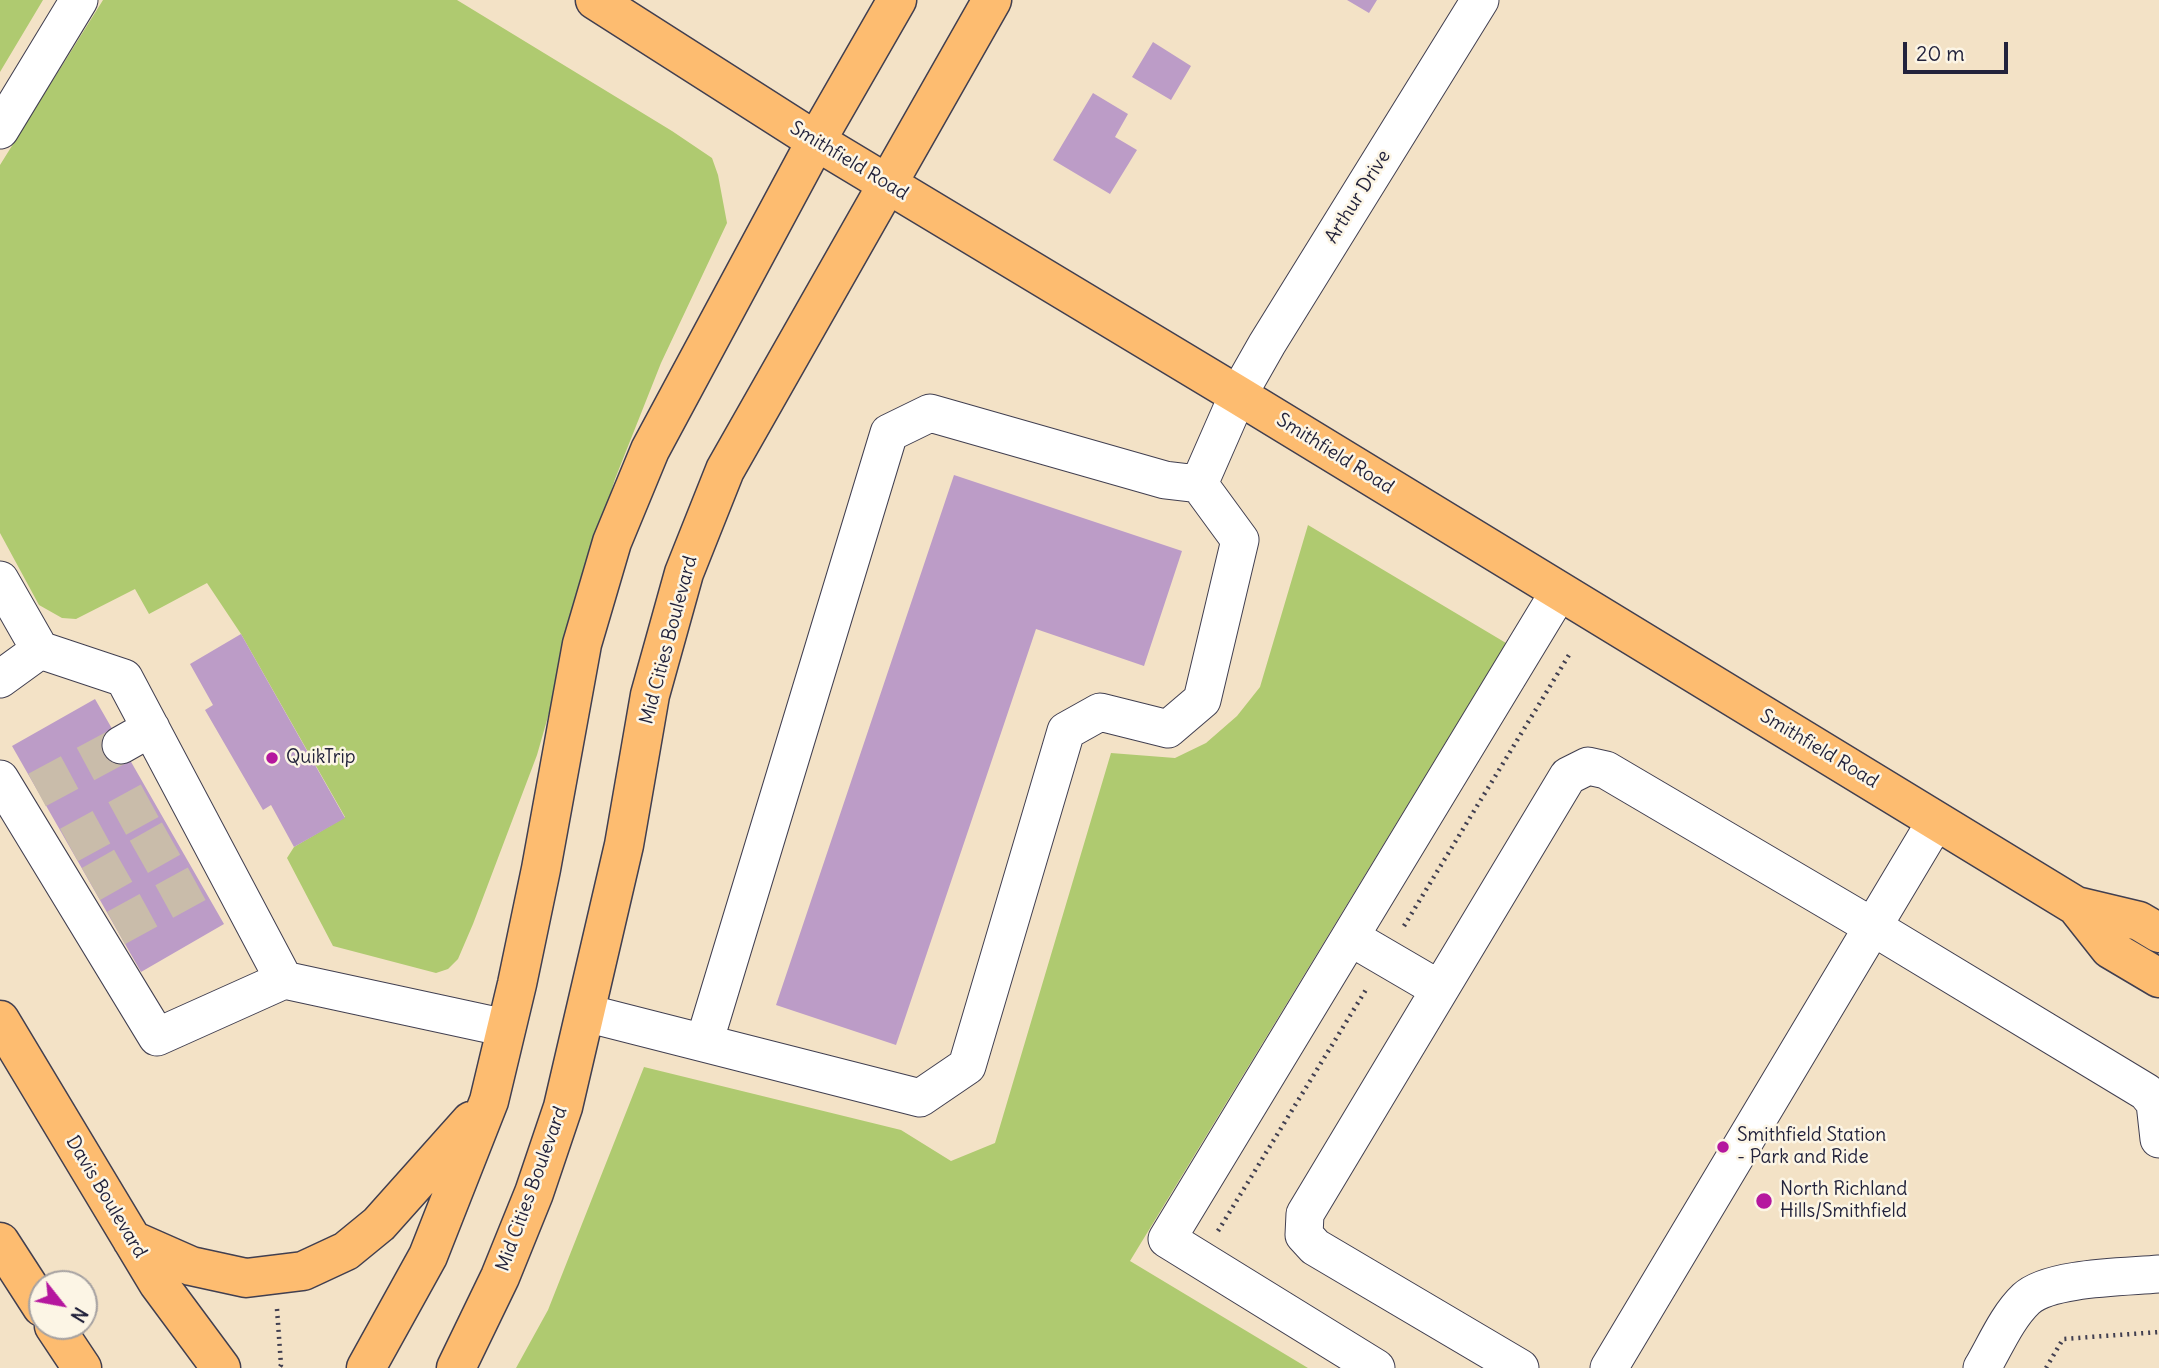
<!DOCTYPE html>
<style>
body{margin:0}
#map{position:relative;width:2159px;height:1368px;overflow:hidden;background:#f3e2c6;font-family:Delius,sans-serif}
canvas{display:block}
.north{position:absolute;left:28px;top:1270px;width:70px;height:70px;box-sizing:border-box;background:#fcf5e5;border:2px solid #a5a1a1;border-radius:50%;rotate:121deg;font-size:19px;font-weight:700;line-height:28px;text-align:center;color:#22223b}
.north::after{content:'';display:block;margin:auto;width:24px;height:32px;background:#b5179e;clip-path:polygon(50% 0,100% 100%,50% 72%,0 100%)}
.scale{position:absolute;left:1903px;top:42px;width:105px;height:32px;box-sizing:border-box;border:4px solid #22223b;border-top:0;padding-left:9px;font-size:21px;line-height:24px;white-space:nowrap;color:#22223b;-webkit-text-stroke:5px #fcf5e5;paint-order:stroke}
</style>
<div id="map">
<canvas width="2159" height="1368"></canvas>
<div class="north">N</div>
<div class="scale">20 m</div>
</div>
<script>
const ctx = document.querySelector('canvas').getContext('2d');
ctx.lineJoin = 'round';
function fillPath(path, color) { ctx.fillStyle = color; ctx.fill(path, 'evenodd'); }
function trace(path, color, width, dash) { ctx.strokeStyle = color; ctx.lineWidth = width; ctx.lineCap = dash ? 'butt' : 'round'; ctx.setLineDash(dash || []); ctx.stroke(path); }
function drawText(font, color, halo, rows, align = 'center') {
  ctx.font = font + ' Delius,sans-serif'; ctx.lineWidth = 5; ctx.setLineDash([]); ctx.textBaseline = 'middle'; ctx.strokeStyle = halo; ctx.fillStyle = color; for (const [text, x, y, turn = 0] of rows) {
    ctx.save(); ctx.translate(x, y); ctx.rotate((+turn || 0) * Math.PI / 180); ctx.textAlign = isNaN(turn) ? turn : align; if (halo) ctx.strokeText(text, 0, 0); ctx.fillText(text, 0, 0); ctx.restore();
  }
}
const green = new Path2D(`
 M0,0H43L0,72Z
 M103,0H457L672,131L712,158L718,175L727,223L661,363L615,479L585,576L563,664L537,755L473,924L458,959L448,969L436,973L333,946L287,858L294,847L345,817L241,634L207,583L149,614L135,589L76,619L62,618L39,605L0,533V165Z
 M1308,525L1506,643L1130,1261L1308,1368H516L548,1310L644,1067L901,1130L951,1161L995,1143L1111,753L1175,758L1206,743L1237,716L1260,687Z`);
const building = new Path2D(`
 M1347,0H1377L1369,13Z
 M1153,42L1191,66L1171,100L1132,77Z
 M1093,93L1128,114L1115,137L1137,150L1110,194L1053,160Z
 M954,475L1182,551L1144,666L1036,629L896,1045L776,1005Z
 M241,634L345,818L294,847L271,805L263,810L205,710L213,705L190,664Z
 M95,699L224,924L141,972L12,746Z`);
const minorTunnel = new Path2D(`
 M37,790L121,745
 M69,845L153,799
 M91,884L174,837
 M116,928L200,882`);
const path = new Path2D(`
 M1404,926L1569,655
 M1218,1231L1367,988
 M277,1309L281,1365L279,1368
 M2046,1368L2063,1339L2159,1332`);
const minor = new Path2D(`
 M0,130L79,0
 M1199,484L1238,395L1267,344L1480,0
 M0,580L40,650L124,678L284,980L506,1028
 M0,679L40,650
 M121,745L151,728
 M0,779L157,1037L284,980
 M1350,937L1439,989
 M586,1013L920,1098L967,1066L1066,731L1100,712L1168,729L1202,700L1240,540L1199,484L1165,480L930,413L889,433L704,1043
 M1376,1368L1167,1239L1559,592
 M1520,1368L1315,1247L1304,1235L1305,1214L1568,776L1588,766L1606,770L1873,927L2146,1092L2155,1103L2159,1139
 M1609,1368L1936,821
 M1982,1368C1995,1346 2007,1317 2026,1299C2049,1277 2127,1277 2159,1274`);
const major = new Path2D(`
 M595,0L816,141L1238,395L2076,906L2139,921L2159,933
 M2076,906L2110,949L2159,978
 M0,1020L158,1283L221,1368
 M132,1240L191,1266L246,1278L303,1271L346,1251L379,1224L471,1121
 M0,1242L42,1307
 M54,1326L82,1368
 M366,1368L428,1256L489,1101L517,984L541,869L582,644L612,542L650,450L816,141L897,0
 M456,1368L500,1277L534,1193L563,1107L624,845L650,695L684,573L725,470L992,0`);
const markers = [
 [272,758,7,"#b5179e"],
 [1723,1147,7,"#b5179e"],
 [1764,1201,9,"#b5179e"]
];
const streetNames = [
 ["Smithfield Road",849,161,31],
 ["Arthur Drive",1358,197,-58],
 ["Smithfield Road",1335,454,32],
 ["Mid Cities Boulevard",669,640,-75],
 ["Smithfield Road",1819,749,31],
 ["Mid Cities Boulevard",532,1189,-70],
 ["Davis Boulevard",106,1197,59]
];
const poiNames = [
 ["QuikTrip",286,758],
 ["Smithfield Station",1737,1136],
 ["- Park and Ride",1737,1158],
 ["North Richland",1780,1190],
 ["Hills/Smithfield",1780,1212]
];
fillPath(green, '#afca70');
fillPath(building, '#bc9cc7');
trace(minorTunnel, '#c9bcaa', 37, [37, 18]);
trace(minor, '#413f50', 39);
trace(major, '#413f50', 41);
trace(path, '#413f50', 4.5, [2, 5]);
trace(minor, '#fff', 37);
trace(major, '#fdbc70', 38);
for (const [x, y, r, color] of markers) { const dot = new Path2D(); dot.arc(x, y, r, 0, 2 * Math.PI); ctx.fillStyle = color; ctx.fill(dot); trace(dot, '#fcf5e5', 2.5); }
drawText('19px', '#22223b', '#fcf5e5', streetNames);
drawText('19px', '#22223b', '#fcf5e5', poiNames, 'left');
</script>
